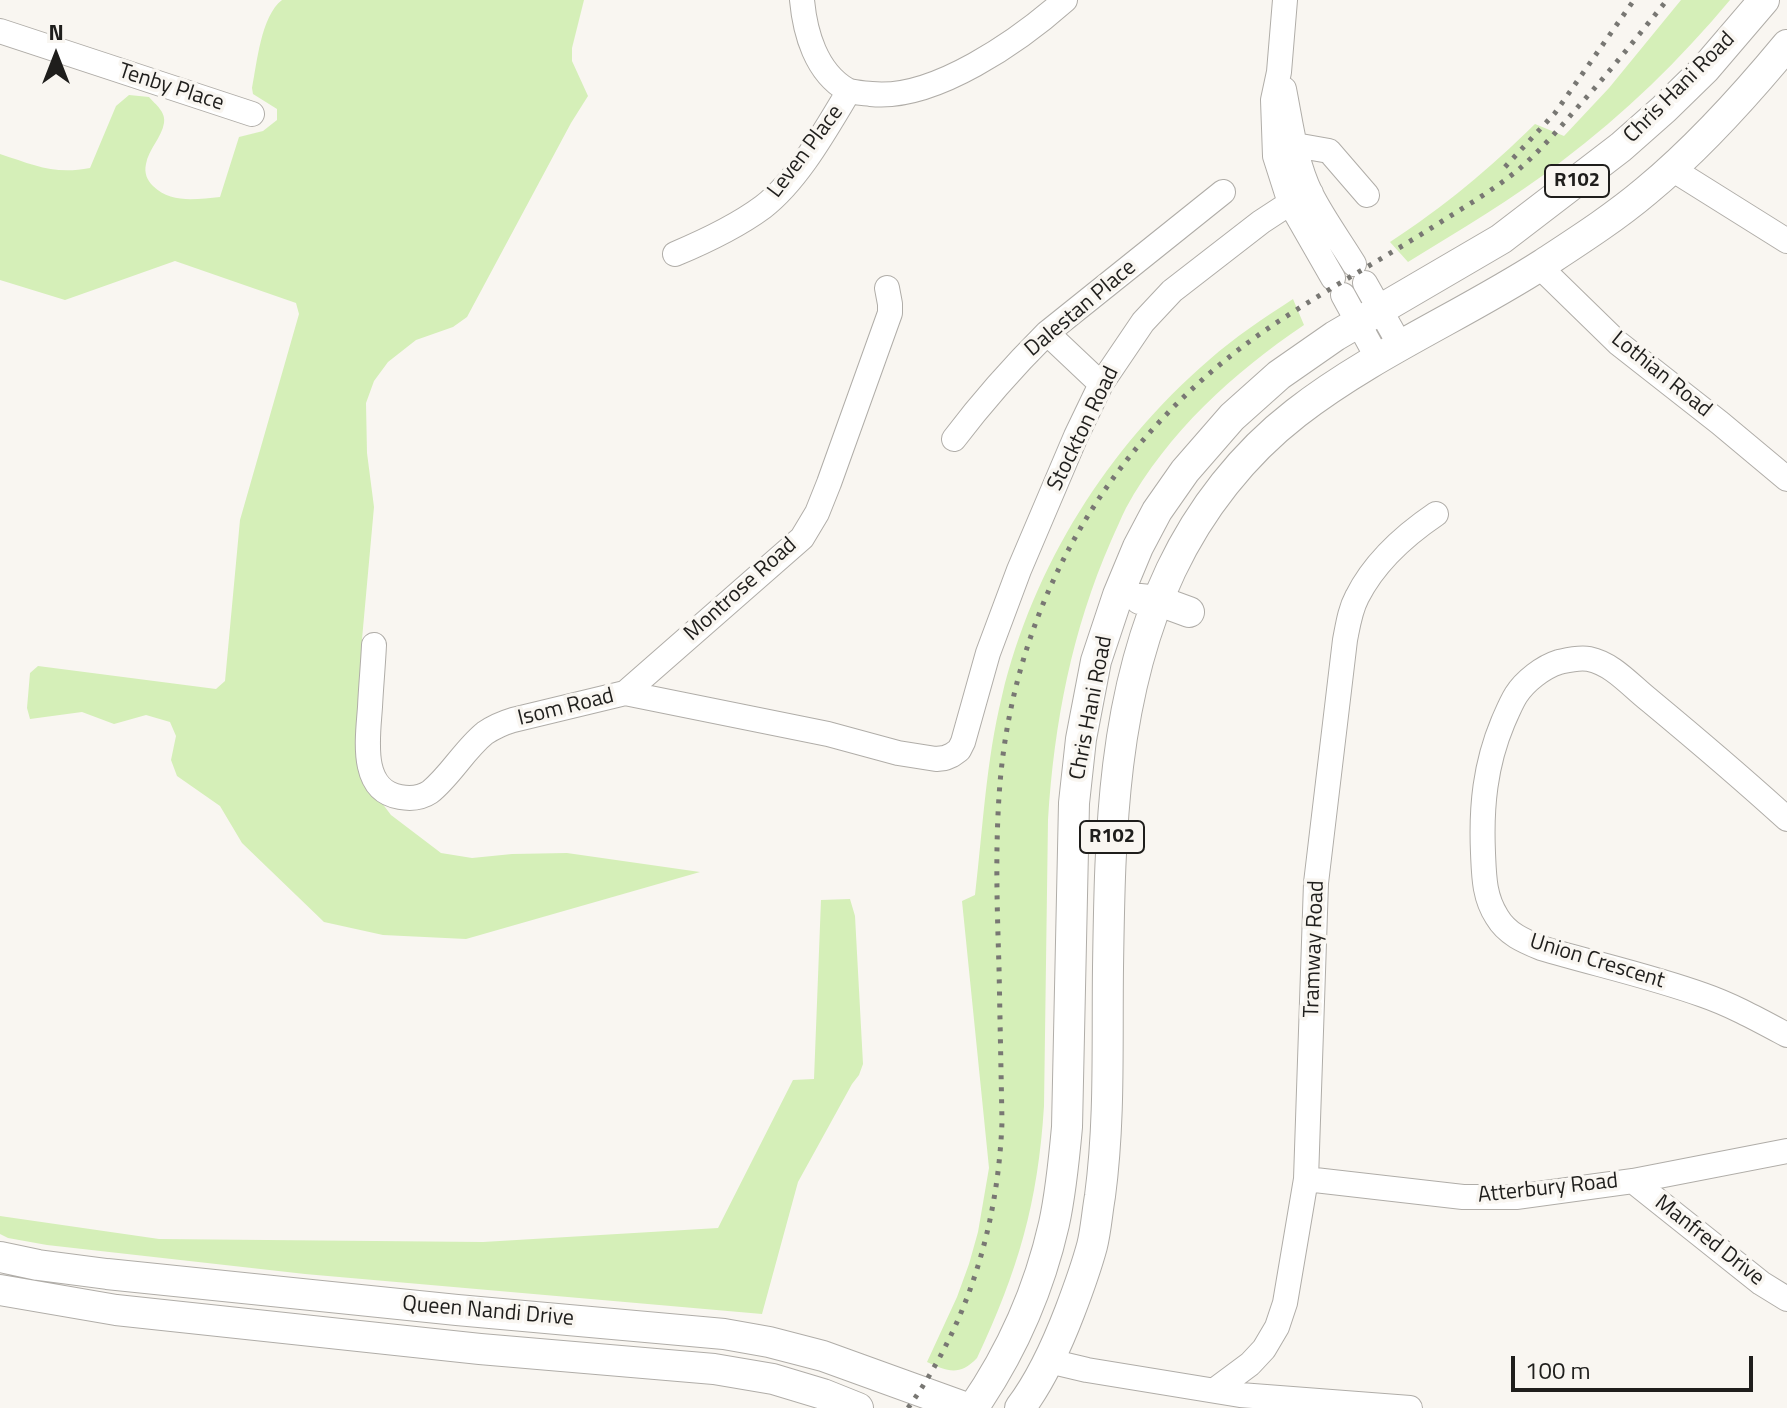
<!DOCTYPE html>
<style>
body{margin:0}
#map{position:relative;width:1787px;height:1408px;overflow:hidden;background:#f9f6f1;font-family:"Titillium Web",sans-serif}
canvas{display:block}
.north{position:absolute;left:16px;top:16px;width:80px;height:80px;-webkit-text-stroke:6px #f9f6f1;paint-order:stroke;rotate:0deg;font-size:22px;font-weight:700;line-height:32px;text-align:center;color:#1f1e1c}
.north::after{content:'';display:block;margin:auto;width:28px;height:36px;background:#1f1e1c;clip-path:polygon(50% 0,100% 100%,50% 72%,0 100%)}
.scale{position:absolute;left:1511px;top:1356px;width:242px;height:36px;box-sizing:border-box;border:4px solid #1f1e1c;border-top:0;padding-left:10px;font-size:24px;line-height:28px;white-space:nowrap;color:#1f1e1c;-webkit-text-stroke:6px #f9f6f1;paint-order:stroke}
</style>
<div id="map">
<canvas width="1787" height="1408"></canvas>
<div class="north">N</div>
<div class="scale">100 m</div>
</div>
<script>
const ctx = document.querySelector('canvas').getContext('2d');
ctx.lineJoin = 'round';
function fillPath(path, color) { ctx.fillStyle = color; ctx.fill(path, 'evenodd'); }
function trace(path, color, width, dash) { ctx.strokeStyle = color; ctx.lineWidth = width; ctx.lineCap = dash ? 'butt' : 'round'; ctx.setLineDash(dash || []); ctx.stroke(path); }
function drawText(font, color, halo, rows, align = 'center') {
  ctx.font = font + ' "Titillium Web",sans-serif'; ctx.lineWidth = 7; ctx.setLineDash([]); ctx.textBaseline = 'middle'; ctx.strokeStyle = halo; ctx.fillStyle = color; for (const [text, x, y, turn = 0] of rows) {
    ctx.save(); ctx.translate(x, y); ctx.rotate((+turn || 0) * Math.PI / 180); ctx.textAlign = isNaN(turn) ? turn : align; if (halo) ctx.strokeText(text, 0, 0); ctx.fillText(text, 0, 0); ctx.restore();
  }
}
const green = new Path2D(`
 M282,0H584L572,48V61L588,96L571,123L467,317L453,327L416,340L388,362L374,381L366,403L367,453L374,507L362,639L358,759L366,782L391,815L441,853L472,858L512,854L567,853L700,872L466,939L383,935L324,922L242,843L220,806L177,776L171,760L176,736L170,722L146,715L114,724L82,712L30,719L27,708L30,673L38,666L216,689L225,681L240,520L299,314L296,303L175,261L65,300L0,280V154C34,165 54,175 90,168L116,106L129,95L149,97C156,105 166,112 164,123C162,137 148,150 146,164C144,173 147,180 153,186C171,204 197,199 220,197L239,137L263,131L277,120V109L253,94L252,88C257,63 261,16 282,0Z
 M1681,0H1730C1680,60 1624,114 1562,161C1513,199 1460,230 1408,262L1390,242C1445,206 1488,170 1535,124L1564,136L1609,88Z
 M1293,299L1304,325C1234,372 1167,433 1126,508C1121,518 1116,530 1111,541C1072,630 1054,723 1048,820L1044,1106C1038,1203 1018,1271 977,1358C959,1377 947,1371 927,1362L957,1297L969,1264L978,1232L989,1168L962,901L975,895C983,828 986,761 1002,696C1033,566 1108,447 1209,360C1235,337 1264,318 1293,299Z
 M850,899L855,916L863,1064L859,1075L852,1084L798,1182L762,1314L305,1274L47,1245L8,1238L0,1234V1216L159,1239L483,1242L718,1228L793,1080L814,1079L821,900Z`);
const minor = new Path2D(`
 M802,0C805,33 816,72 847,90C854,93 863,93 871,94C934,101 1020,40 1065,0
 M1285,0L1279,72L1273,100L1275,156L1290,203L1333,278
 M0,31L252,114
 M1284,89C1291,124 1295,161 1311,194C1323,218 1340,241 1354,264
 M1295,145L1329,151L1367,195
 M1672,169L1787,241
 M675,254C706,241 736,227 763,207C798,180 826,129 849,91
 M1539,266L1618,343L1720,423L1787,479
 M1365,283L1400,345
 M1343,295L1378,359
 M1047,333L1101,384
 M954,439C982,402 1013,367 1047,333L1223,192
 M374,645C373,666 371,686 370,707C368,737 359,790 400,797C411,799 421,798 430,792C451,775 464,750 485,733C494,727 503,723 513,720L625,693L828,734L898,753L936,759L945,758L952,755L959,750L963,742L988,653L1019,570L1076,436L1101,384L1143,322L1172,291L1261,222L1290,203L1311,193
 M625,693L802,538L817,513L829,483L890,313V304L887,288
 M1787,819C1742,778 1696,739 1649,700C1630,685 1613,664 1589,659C1579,657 1568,660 1559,662C1543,667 1525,681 1516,695C1511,703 1507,713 1503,722C1485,765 1481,807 1483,853C1484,876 1484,897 1497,917C1507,934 1524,941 1541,948C1595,964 1650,976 1703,995C1732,1005 1759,1020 1787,1035
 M1306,1179L1463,1197H1516L1633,1181L1787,1151
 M1633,1181L1761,1283L1787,1299
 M1049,1361L1087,1370L1240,1395L1410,1408
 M1215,1390L1250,1364L1264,1349L1277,1327L1285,1303L1306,1179L1316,883L1345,640C1348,625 1350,610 1357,597C1374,563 1405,535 1436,514`);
const major = new Path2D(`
 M1140,599L1159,601L1189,612
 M0,1257L38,1265L107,1274L457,1310L724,1334L769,1342L823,1356L967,1408
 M0,1290L116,1310L480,1349L714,1369L773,1379L823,1394L858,1408
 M973,1408C1011,1353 1039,1290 1054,1224C1061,1192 1064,1160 1067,1127L1074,803L1081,739L1096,661L1118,595L1138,547L1157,511L1185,471L1232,417L1279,375L1335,336L1501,239L1621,147L1664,109L1705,69L1764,0
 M1020,1408C1042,1379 1057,1345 1070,1311C1078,1290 1086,1268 1092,1246C1096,1230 1097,1213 1100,1196C1110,1121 1107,1045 1108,968C1110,833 1112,695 1171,570C1200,509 1243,454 1296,413C1372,354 1462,316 1543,264C1578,241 1614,218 1646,191C1698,148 1744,97 1787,45`);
const rail = new Path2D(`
 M1505,167L1555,113L1634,0
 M908,1408C968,1324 998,1225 1002,1122C1001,1070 1000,1019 999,967C997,906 995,844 1000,783C1016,595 1116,430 1273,325C1330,287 1390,255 1447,218C1471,203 1496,188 1518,170C1539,152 1558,130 1576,109C1608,74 1637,37 1667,0`);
const shields = [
 [1577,181,64],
 [1112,837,64]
];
const shieldNames = [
 ["R102",1577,181],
 ["R102",1112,837]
];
const streetNames = [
 ["Tenby Place",171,88,18],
 ["Chris Hani Road",1680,88,-45],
 ["Leven Place",806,152,-53],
 ["Dalestan Place",1081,309,-40],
 ["Lothian Road",1661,375,39],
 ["Stockton Road",1084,429,-64],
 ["Montrose Road",741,590,-42],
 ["Isom Road",566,708,-14],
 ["Chris Hani Road",1092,708,-79],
 ["Tramway Road",1315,949,-88],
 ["Union Crescent",1597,962,17],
 ["Atterbury Road",1548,1189,-6],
 ["Manfred Drive",1709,1241,38],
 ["Queen Nandi Drive",488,1312,5]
];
fillPath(green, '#d5efb8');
trace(minor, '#b0ada8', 26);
trace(major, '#b0ada8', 32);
trace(minor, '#fff', 24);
trace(major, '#fff', 30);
trace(rail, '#787773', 5, [4, 8]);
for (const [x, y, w] of shields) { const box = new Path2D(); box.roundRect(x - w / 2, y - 16, w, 32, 6); ctx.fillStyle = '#f9f6f1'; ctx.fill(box); trace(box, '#1f1e1c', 2); }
drawText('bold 20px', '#1f1e1c', null, shieldNames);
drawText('22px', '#1f1e1c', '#f9f6f1', streetNames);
</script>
